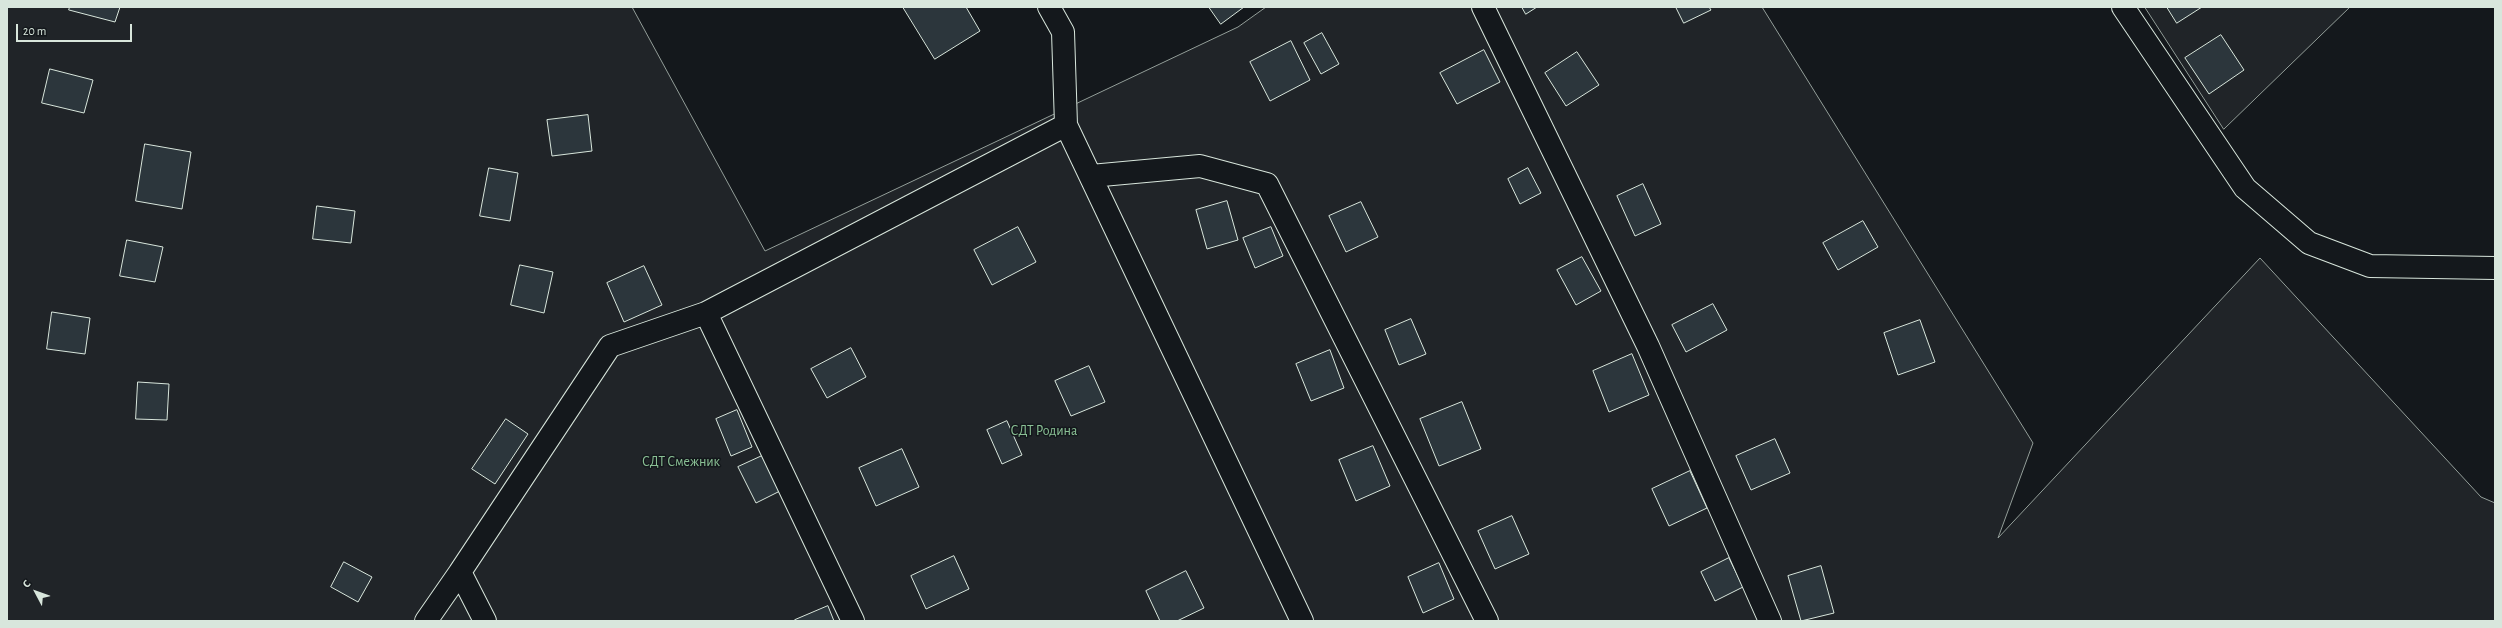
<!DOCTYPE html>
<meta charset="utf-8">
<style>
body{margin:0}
#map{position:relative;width:2502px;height:628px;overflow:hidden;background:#14181c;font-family:"Alegreya Sans",sans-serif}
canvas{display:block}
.frame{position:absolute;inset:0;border:8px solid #d8e6dc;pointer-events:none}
.north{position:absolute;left:16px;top:572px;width:40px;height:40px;-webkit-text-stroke:3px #14181c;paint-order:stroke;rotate:311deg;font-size:11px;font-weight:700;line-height:16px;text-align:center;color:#d8e6dc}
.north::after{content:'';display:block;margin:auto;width:14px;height:18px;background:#d8e6dc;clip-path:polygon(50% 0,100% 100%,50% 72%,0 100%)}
.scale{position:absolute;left:16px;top:24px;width:116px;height:18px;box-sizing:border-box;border:2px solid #d8e6dc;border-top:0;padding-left:5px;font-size:12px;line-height:14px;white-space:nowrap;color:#d8e6dc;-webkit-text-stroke:3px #14181c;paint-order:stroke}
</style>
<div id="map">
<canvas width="2502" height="628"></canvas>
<div class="frame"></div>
<div class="north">С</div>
<div class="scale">20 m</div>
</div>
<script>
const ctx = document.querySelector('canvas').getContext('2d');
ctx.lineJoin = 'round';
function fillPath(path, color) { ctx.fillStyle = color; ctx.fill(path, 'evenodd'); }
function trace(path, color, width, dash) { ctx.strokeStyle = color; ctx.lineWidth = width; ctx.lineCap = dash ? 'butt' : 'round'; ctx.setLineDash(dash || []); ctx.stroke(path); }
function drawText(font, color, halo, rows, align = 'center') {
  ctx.font = font + ' "Alegreya Sans",sans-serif'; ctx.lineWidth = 3; ctx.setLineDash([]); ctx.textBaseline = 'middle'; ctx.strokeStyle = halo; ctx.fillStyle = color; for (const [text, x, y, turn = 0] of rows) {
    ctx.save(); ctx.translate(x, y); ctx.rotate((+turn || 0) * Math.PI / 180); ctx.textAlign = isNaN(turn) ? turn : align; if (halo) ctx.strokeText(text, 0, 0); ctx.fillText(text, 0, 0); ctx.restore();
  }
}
const green = new Path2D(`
 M7,7H632L765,251L1238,27L1266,7H1762L2033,443L1998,538L2260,258L2481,497L2495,503V621H7Z
 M2145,7H2350L2224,129Z`);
const building = new Path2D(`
 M70,7H120L115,22L69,10Z
 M903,7H966L980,31L935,59Z
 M1209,7H1244L1221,24Z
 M1522,7H1537L1526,14Z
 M1676,7H1709L1711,10L1684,23Z
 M2167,7H2202L2177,23Z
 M1322,33L1339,64L1321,74L1304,43Z
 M2221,35L2244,70L2209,94L2185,58Z
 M1291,41L1310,80L1270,101L1250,62Z
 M1484,50L1500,82L1457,104L1440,73Z
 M1577,52L1599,85L1566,106L1545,73Z
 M50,69L93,80L84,113L42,103Z
 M588,115L592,151L552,156L547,120Z
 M145,144L191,152L182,209L136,201Z
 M489,168L518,173L510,221L480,216Z
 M1528,168L1541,193L1520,204L1508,179Z
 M1643,184L1661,224L1635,236L1617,196Z
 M1227,201L1238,240L1207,249L1196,210Z
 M1361,202L1378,237L1346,252L1329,216Z
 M317,206L355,211L351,243L313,239Z
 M1863,221L1878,247L1838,270L1823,243Z
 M1018,227L1036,262L992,285L974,250Z
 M1271,227L1283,256L1255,268L1243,238Z
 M127,240L163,247L155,282L120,276Z
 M1582,257L1601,291L1576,305L1557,270Z
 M520,265L553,272L544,313L511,305Z
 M644,266L662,305L624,322L607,283Z
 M1713,304L1727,330L1686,352L1672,325Z
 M52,312L90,318L85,354L47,349Z
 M1411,319L1426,354L1399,365L1385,330Z
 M1920,320L1935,362L1898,375L1884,333Z
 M851,348L866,377L827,398L811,369Z
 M1330,350L1344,388L1311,401L1296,364Z
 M1632,354L1649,395L1609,412L1593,371Z
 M1089,366L1105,402L1071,416L1055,381Z
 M138,382L169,384L167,420L136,419Z
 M1462,402L1481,449L1439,466L1420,419Z
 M737,410L752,447L731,456L716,419Z
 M506,419L528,434L495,484L472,469Z
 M1007,421L1022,455L1002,464L987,430Z
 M1775,439L1790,473L1751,490L1736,456Z
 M1373,446L1390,486L1356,501L1339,460Z
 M902,449L919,487L876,506L859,468Z
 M762,456L780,491L756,503L738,467Z
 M1690,471L1707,508L1669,526L1652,489Z
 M1512,516L1529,554L1495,569L1478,531Z
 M954,556L969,589L926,609L911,576Z
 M1729,558L1743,587L1715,601L1701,572Z
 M344,562L372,577L358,602L331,587Z
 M1439,563L1454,599L1423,613L1408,577Z
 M1821,566L1834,613L1801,621L1788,576Z
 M1186,571L1204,608L1177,621H1160L1146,591Z
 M828,606L834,621H796L795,620Z`);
const street = new Path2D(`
 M1049,7L1063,32L1066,125L1302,621
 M1483,7L1648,346L1770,621
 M2123,7L2245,188L2309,243L2370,266L2495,268
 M1091,176L1200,166L1267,184L1487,621
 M706,313L1066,125
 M426,621L460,572
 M485,621L460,572L610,346L706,313L853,621`);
const parkNames = [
 ["СДТ Родина",1044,431],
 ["СДТ Смежник",681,462]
];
fillPath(green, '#202428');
trace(green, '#939e99', 1);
fillPath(building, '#2c363c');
trace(building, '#d8e6dc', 1);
trace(street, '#d8e6dc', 24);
trace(street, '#14181c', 22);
drawText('14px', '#8ac095', '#14181c', parkNames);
</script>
